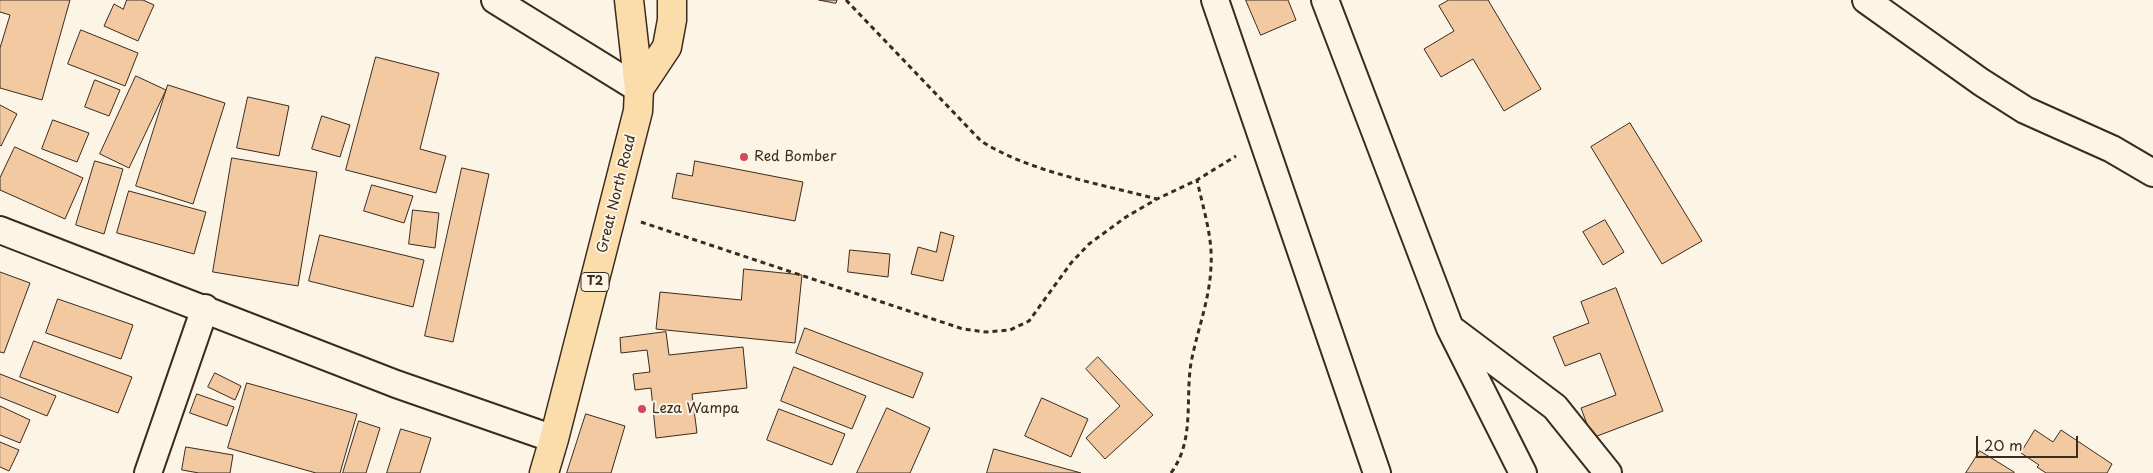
<!DOCTYPE html>
<style>
body{margin:0}
#map{position:relative;width:2153px;height:473px;overflow:hidden;background:#fcf5e5;font-family:"Playpen Sans",sans-serif}
canvas{display:block}
.scale{position:absolute;left:1976px;top:436px;width:102px;height:22px;box-sizing:border-box;border:2px solid #3b2a1e;border-top:0;padding-left:6px;font-size:15px;line-height:18px;white-space:nowrap;color:#3b2a1e;-webkit-text-stroke:4px #fcf5e5;paint-order:stroke}
</style>
<div id="map">
<canvas width="2153" height="473"></canvas>
<div class="scale">20 m</div>
</div>
<script>
const ctx = document.querySelector('canvas').getContext('2d');
ctx.lineJoin = 'round';
function fillPath(path, color) { ctx.fillStyle = color; ctx.fill(path, 'evenodd'); }
function trace(path, color, width, dash) { ctx.strokeStyle = color; ctx.lineWidth = width; ctx.lineCap = dash ? 'butt' : 'round'; ctx.setLineDash(dash || []); ctx.stroke(path); }
function drawText(font, color, halo, rows, align = 'center') {
  ctx.font = font + ' "Playpen Sans",sans-serif'; ctx.lineWidth = 4; ctx.setLineDash([]); ctx.textBaseline = 'middle'; ctx.strokeStyle = halo; ctx.fillStyle = color; for (const [text, x, y, turn = 0] of rows) {
    ctx.save(); ctx.translate(x, y); ctx.rotate((+turn || 0) * Math.PI / 180); ctx.textAlign = isNaN(turn) ? turn : align; if (halo) ctx.strokeText(text, 0, 0); ctx.fillText(text, 0, 0); ctx.restore();
  }
}
const building = new Path2D(`
 M0,0H70L42,100L0,88V48L10,15L0,12Z
 M127,0H143L154,5L138,41L104,26L114,4L123,9Z
 M819,0H837L836,3Z
 M1246,0H1288L1296,20L1261,35Z
 M1449,0H1488L1541,89L1504,111L1473,59L1441,77L1424,49L1454,31L1439,6Z
 M81,30L138,53L125,86L68,64Z
 M376,57L439,73L420,149L446,156L436,193L346,170Z
 M136,76L166,90L129,168L100,154Z
 M95,80L120,90L109,116L85,107Z
 M168,85L225,103L193,204L136,186Z
 M248,97L289,106L279,156L237,148Z
 M0,105L17,114L1,146L0,145Z
 M322,116L350,125L340,157L312,149Z
 M53,120L89,133L77,162L42,149Z
 M1630,123L1702,241L1662,264L1591,147Z
 M15,147L83,178L65,219L0,190V178Z
 M232,158L317,172L298,286L213,272Z
 M95,161L123,169L104,234L76,225Z
 M695,161L803,182L795,221L672,198L677,173L692,176Z
 M462,168L489,174L453,342L425,336Z
 M372,185L413,196L404,223L364,211Z
 M129,191L206,212L194,254L117,233Z
 M413,210L439,213L435,248L409,244Z
 M1605,220L1624,252L1603,265L1583,232Z
 M941,232L954,236L943,281L911,274L918,247L936,252Z
 M320,235L424,260L413,307L309,281Z
 M850,250L890,254L888,277L848,272Z
 M744,269L802,275L795,343L656,329L660,292L741,300Z
 M0,272L30,283L4,353L0,352Z
 M1616,288L1663,411L1592,438L1581,408L1616,395L1600,353L1565,366L1553,337L1589,323L1581,302Z
 M58,299L133,325L121,359L46,333Z
 M805,328L923,373L913,398L796,353Z
 M666,332L669,355L743,347L747,388L692,394L697,433L656,438L651,388L635,390L633,374L650,372L647,350L621,353L620,338Z
 M34,341L132,377L118,413L20,377Z
 M1098,357L1153,415L1105,459L1086,438L1120,406L1086,369Z
 M794,367L866,396L852,429L781,401Z
 M215,373L241,386L235,400L208,387Z
 M0,374L56,396L47,416L0,397Z
 M247,383L357,414L340,473H316L228,448Z
 M197,394L234,407L227,426L190,413Z
 M1042,398L1088,419L1071,457L1025,436Z
 M0,406L30,420L20,443L0,435Z
 M887,408L930,428L910,473H857Z
 M779,409L845,434L832,465L767,440Z
 M586,414L625,426L611,473H567Z
 M359,421L380,428L366,473H343Z
 M401,429L431,438L420,473H387Z
 M2035,430L2053,442L2061,430L2112,464L2107,473H2046L2037,467L2039,465L2021,453Z
 M0,442L19,450L9,471L0,467Z
 M186,447L233,455L230,473H199L182,470Z
 M994,449L1081,473H987Z
 M1980,451L2014,472V473H1966Z`);
const path = new Path2D(`
 M846,0L981,141C1029,172 1101,184 1157,199
 M641,222L963,329L986,332L1010,330L1029,321L1071,263L1089,244L1126,217L1157,199L1197,180L1236,156
 M1171,473C1195,440 1185,401 1191,363C1197,331 1210,299 1211,266C1213,238 1203,208 1197,180`);
const minor = new Path2D(`
 M495,0L639,89
 M1215,0L1377,473
 M1325,0L1450,328L1523,473
 M1866,0L1981,82L2025,110L2112,149L2153,173
 M0,230L396,384L554,439
 M1454,331L1555,407L1608,473
 M148,473L205,308`);
const trunk = new Path2D(`
 M639,89L667,47L672,20V0
 M544,473L554,439L638,111L639,89L629,0`);
const markers = [
 [744,157,5,"#d1495b"],
 [642,409,5,"#d1495b"]
];
const shields = [
 [595,282,28]
];
const shieldNames = [
 ["T2",595,282]
];
const poiNames = [
 ["Red Bomber",754,157],
 ["Leza Wampa",652,409]
];
const streetNames = [
 ["Great North Road",617,194,-76]
];
fillPath(building, '#f2c9a1');
trace(building, '#3b2a1e', 1);
trace(minor, '#3b2a1e', 30);
trace(trunk, '#3b2a1e', 31);
trace(path, '#3b2a1e', 3, [5, 4]);
trace(minor, '#fcf5e5', 26);
trace(trunk, '#faddab', 28);
for (const [x, y, r, color] of markers) { const dot = new Path2D(); dot.arc(x, y, r, 0, 2 * Math.PI); ctx.fillStyle = color; ctx.fill(dot); trace(dot, '#fcf5e5', 2); }
for (const [x, y, w] of shields) { const box = new Path2D(); box.roundRect(x - w / 2, y - 9.5, w, 19, 4); ctx.fillStyle = '#fcf5e5'; ctx.fill(box); trace(box, '#3b2a1e', 1); }
drawText('bold 12px', '#3b2a1e', null, shieldNames);
drawText('14px', '#3b2a1e', '#fcf5e5', poiNames, 'left');
drawText('14px', '#3b2a1e', '#fcf5e5', streetNames);
</script>
